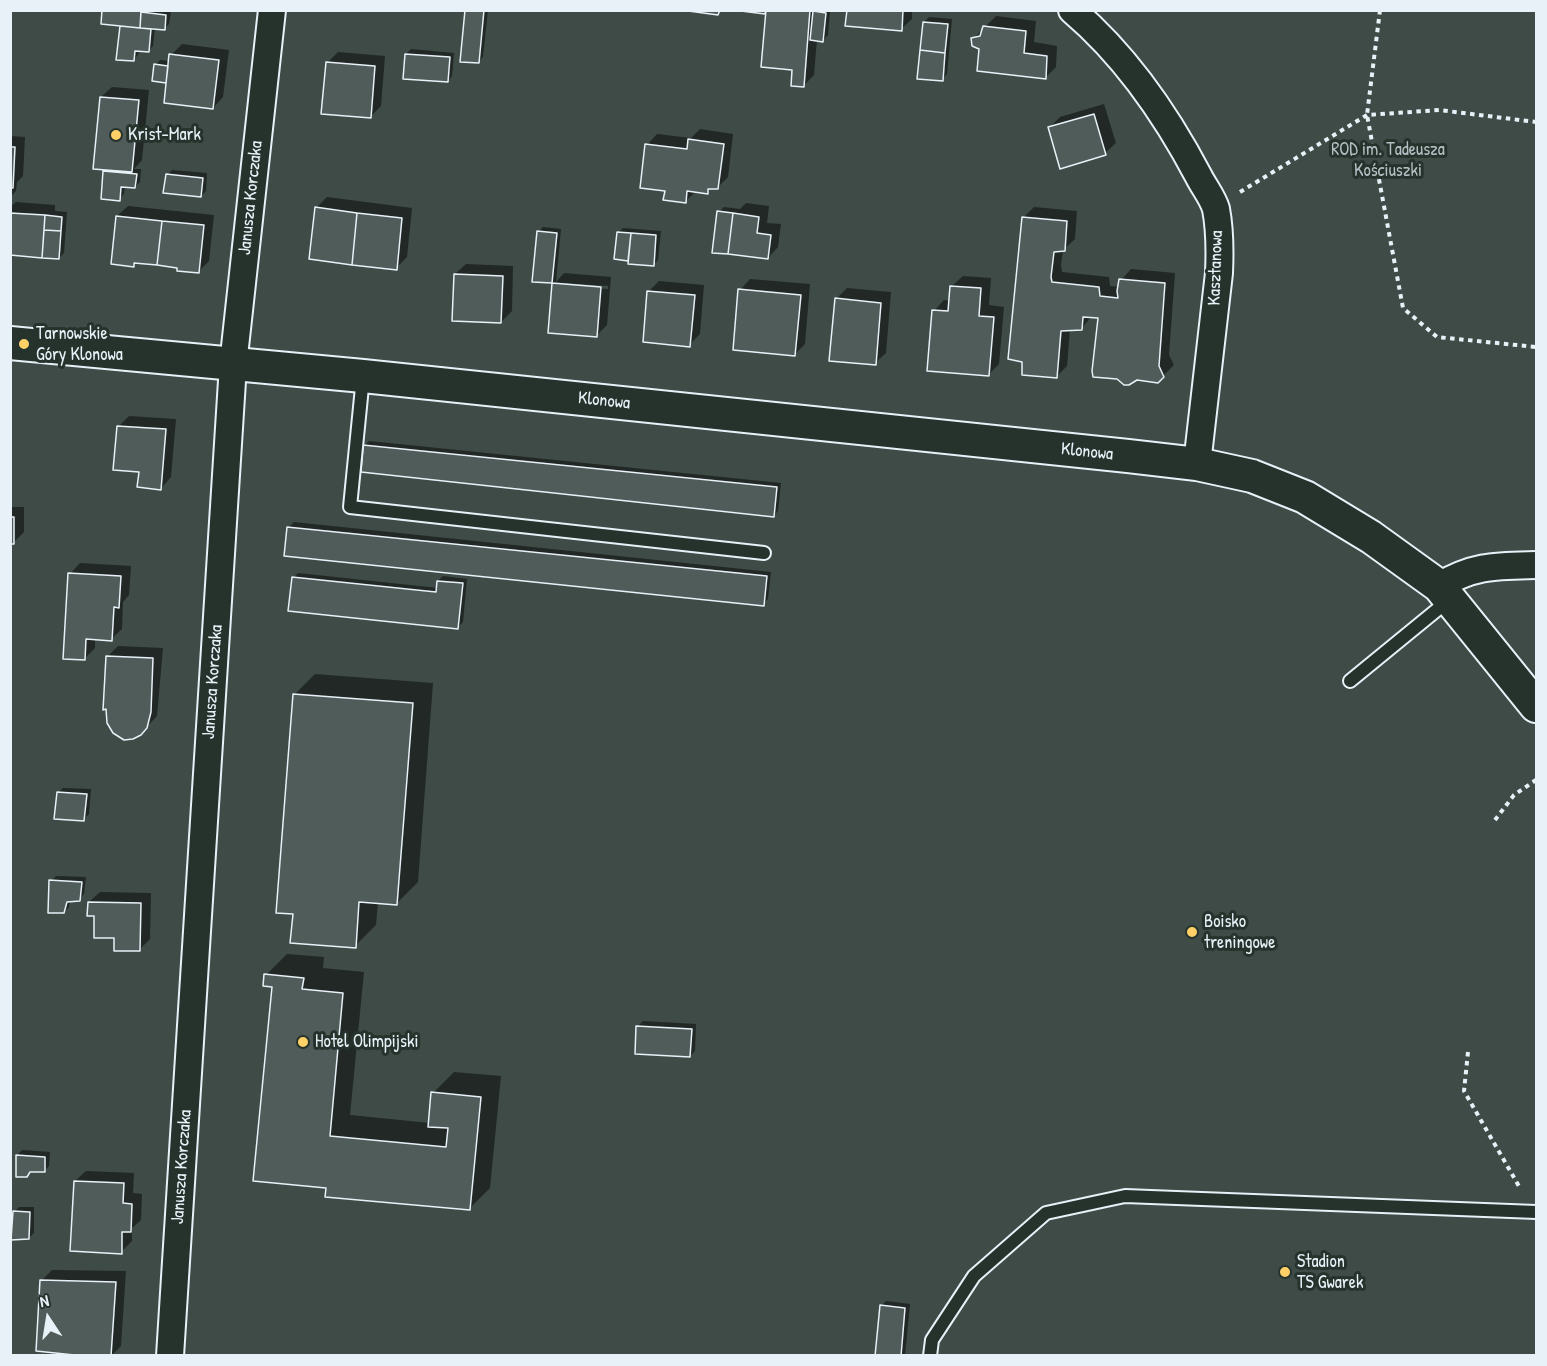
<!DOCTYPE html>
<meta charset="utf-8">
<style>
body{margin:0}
#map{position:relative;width:1547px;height:1366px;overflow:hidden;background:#26332d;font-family:"Patrick Hand",sans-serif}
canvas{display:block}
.frame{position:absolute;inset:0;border:12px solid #e8f1f8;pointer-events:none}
.north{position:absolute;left:18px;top:1288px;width:60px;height:60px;-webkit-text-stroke:4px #26332d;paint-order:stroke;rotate:348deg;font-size:16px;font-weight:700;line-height:24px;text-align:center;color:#e8f1f8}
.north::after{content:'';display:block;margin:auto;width:21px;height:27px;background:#e8f1f8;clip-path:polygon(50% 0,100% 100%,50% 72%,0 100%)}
</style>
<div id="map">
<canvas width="1547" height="1366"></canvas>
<div class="frame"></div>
<div class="north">N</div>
</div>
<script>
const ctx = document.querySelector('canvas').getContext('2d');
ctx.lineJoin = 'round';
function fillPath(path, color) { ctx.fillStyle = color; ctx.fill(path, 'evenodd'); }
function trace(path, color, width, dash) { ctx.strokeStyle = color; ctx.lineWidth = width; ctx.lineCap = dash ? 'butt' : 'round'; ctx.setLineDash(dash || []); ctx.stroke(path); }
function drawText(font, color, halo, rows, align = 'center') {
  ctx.font = font + ' "Patrick Hand",sans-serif'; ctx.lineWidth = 6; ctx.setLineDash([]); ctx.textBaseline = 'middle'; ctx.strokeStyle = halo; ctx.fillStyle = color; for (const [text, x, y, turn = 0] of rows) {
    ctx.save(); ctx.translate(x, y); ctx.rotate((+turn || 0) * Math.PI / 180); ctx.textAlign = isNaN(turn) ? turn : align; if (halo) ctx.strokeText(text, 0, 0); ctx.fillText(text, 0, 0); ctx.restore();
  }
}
const green = new Path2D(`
 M10,11H1536V1355H11Z`);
const shadow = new Path2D(`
 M103,10L171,11L169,24L164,29L155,28L153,46L148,51L139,50L138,55L133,60L121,27L123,25Z
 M466,10H488L483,57L478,62Z
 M746,10H832L830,11L828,35L823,40L817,39L814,75L803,86L767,13Z
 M848,10H912V19L901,29Z
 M996,16L1036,21L1034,42L1057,46L1056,67L1045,78L973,39Z
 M929,17L952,19L947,74L942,79L924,22Z
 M182,44L229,50L223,97L213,108L168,79L166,81L155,65L160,60L170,61L171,55Z
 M411,49L454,53L452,76L448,81L406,54Z
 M338,52L385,56L381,106L370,117L327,63Z
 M112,87L149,90L142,160L134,169H141L140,182L135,187L125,186L124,194L119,199L105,171L108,169L101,97Z
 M1104,104L1116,143L1105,153L1049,128L1060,117Z
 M700,129L733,134L728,177L717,188L712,187L707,192L696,191L685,202L666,190L647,145L657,134L691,138Z
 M10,136L25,137L23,176L17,182L16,191L10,197Z
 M172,170L207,173L206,191L201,196L167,175Z
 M327,197L412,208L407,257L396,268L316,208Z
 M16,202L55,205V211L67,212L64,253L59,258L10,254V207Z
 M746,203L769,206L767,223L781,224L778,247L768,258L719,212L724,207L740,209Z
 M128,206L214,215L209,261L198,272L179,266L137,262L133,265L117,216Z
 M1034,207L1077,211L1075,239L1063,250L1061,265L1062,272L1109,277L1110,286L1119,287L1121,280L1131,269L1175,273L1169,355L1174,365L1157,382L1136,378L1099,317L1092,316L1081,329H1070L1067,366L1056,377L1023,218Z
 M543,227L561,229L556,282L564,273L611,277L607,325L596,336L549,332L554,282L534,280L538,232ZM561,283L608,286V289L561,286Z
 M623,228L661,231L658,260L653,265L616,258L618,233Z
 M466,264L513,266L512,311L501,322L455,274Z
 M963,276L991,278L989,305L1004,307L999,364L988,375L934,311L944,300L950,301L952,286Z
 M750,279L810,284L805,344L795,354L740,290Z
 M659,281L704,285L700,334L689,345L649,291Z
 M847,288L891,292L886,353L875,363L836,299Z
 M129,416L176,419L171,477L161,488L140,471L119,426Z
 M369,441L781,483L778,511L773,516L364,446Z
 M10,507H24V532L13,543H10Z
 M294,522L771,572L768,599L763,604L289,527Z
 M80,563L131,566L129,595L123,602L122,629L111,639L95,638V648L84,659L70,574Z
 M298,573L438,588V581L443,576L467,579L463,622L458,627L293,578Z
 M118,646L163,648L157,716L140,734L107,657Z
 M315,674L433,683L418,882L397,903L378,902L376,925L355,946L294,913V695Z
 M63,788L91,789L89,814L84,819L58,793Z
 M56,876L86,877L84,894L79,899L70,900L69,907L64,912L51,881Z
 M100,892L151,893L150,939L139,950L116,937L96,915L89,902Z
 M287,954L324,957L323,968L364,972L350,1115L430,1123L433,1093L454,1072L501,1076L490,1188L469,1209L328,1187L274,986L266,975Z
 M643,1021L696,1024L695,1051L690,1056L638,1026Z
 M22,1150L50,1152L49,1166L44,1171H31L27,1175L17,1155Z
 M86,1171L134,1173L133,1193L142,1194L141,1220L132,1228V1241L121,1252L75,1181Z
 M19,1207H34V1233L29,1238H12L14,1212Z
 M52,1270L126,1271L121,1346L111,1356H100L42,1280Z
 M886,1301L910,1304L905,1356H877L881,1306Z`);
const building = new Path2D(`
 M102,10H141L140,28L101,24Z
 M465,10H484L479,63L460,62Z
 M681,10H720L718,15Z
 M733,10H766L765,14Z
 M766,10H810L804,87L791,86L792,70L761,67Z
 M847,10H903L902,31L845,26Z
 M813,11L826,13L823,42L810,40Z
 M141,12L166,15L165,30L140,28Z
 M923,22L948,24L945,53L920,50Z
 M120,26L151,29L149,52L135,51L134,61L116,60Z
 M983,26L1026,31L1024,53L1047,56L1046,79L977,71L979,49L972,46L971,38L980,36Z
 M920,50L945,53L943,81L917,79Z
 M169,54L219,60L213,109L164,103Z
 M405,54L450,57L448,82L403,79Z
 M326,62L375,66L371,118L321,114Z
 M154,64L168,66L166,83L152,81Z
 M100,97L139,100L132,172L93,169Z
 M1094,114L1106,155L1060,169L1048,127Z
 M688,139L724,144L718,189H708V194L687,191L686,203L663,200L665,191L640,188L645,144L687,149Z
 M10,147H15L13,188H10Z
 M103,171L137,174L135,188L121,187L120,201L101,199Z
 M166,174L203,178L201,197L163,193Z
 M315,207L357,213L352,265L309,259Z
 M717,211L733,213L728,254L712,253Z
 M10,213L45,215L42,258L10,255Z
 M357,213L402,218L397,270L352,265Z
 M733,213L759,217L757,233L771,235L768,259L728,254Z
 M45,215L62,217L61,231L44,230Z
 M116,216L162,221L157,265L134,263V267L111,264Z
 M1022,217L1067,221L1065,251L1054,252L1051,277L1052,282L1099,287L1100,296L1118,298L1117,291L1119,279L1165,283L1159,366L1164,377L1158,383L1137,380L1129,385H1124L1117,379L1093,377L1092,371L1098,318L1083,317L1082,330L1061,331L1057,378L1022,375V362L1008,359Z
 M162,221L204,225L199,273L177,271V268L157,265Z
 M44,230L61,231L59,259L42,258Z
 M537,231L557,233L552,283L532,282Z
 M617,232L631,233L628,261L614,259Z
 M631,233L656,235L654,266L628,264Z
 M454,274L503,276L501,323L452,321Z
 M552,283L601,287L597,337L548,333Z
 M950,286L981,288L979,316L994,317L989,376L927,371L932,310L948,311Z
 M738,289L801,295L795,356L733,350Z
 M647,291L695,295L690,347L643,342Z
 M835,298L881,303L876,365L829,361Z
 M117,426L166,429L161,490L137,487L139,472L113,470Z
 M363,445L777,487L774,517L361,472Z
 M10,517H14V544H10Z
 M287,527L767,576L764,606L284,556Z
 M68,573L121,576L119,608L114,607L112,641L86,639L85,660L63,659Z
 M292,577L436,592L437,581L463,583L458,629L288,611Z
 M106,656L153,658L151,712L147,728L141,735L133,739L124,740L113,733L107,723L106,709L103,710Z
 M293,694L413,703L397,905L359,902L356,948L290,943L293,914L276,913Z
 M57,792L87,794L84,821L54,819Z
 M49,880L82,882L80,901L67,902L64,913H48Z
 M88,902L141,903L140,951H114V938H94V916H87Z
 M264,974L304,978L302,989L343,993L330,1136L446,1147L448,1128L428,1127L431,1092L481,1097L470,1210L325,1197L326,1188L253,1181L272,987L263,986Z
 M636,1026L692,1029L690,1057L635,1054Z
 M16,1155L45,1157V1172H30L27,1177H16Z
 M74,1181L124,1183L123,1203L132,1204L131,1232H122V1254L70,1251Z
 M13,1211L30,1212L29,1239L11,1240Z
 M40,1280L116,1282L111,1356H84L36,1351Z
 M880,1305L905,1308L901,1356H875Z`);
const path = new Path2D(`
 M1380,10L1367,115L1403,308L1437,337L1536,347
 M1240,192L1367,115L1439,110L1536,122
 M1495,820L1514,795L1536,780
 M1468,1052L1464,1091L1520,1188`);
const service = new Path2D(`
 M363,377L350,507L764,553
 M1350,681L1449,600
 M930,1356L932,1340L974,1276L1046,1213L1125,1196L1536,1212`);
const minor = new Path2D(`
 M1072,10C1125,55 1167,116 1199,177C1204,187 1213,198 1216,209C1220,230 1220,251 1219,273L1197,464
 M1439,586C1474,565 1496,566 1536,565
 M170,1356L233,365L272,10`);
const tertiary = new Path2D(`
 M10,343L363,376L1128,456L1197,464L1252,476L1305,497L1371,537L1439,586L1536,706`);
const markers = [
 [116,135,6,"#ffd166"],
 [24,344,6,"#ffd166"],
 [1192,932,6,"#ffd166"],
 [303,1042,6,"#ffd166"],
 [1285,1272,6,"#ffd166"]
];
const poiNames = [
 ["Krist-Mark",128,135],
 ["Tarnowskie",36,334],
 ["Góry Klonowa",36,355],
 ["Boisko",1204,922],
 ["treningowe",1204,943],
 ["Hotel Olimpijski",315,1042],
 ["Stadion",1297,1262],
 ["TS Gwarek",1297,1283]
];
const parkNames = [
 ["ROD im. Tadeusza",1388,150],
 ["Kościuszki",1388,171]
];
const streetNames = [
 ["Janusza Korczaka",251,198,-84],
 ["Kasztanowa",1216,268,-88],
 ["Klonowa",604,401,6],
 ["Klonowa",1087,452,6],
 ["Janusza Korczaka",213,682,-86],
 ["Janusza Korczaka",182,1167,-86]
];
fillPath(green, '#3e4b47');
fillPath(shadow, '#0007');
fillPath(building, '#505c59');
trace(building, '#e8f1f8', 1.5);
trace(service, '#e8f1f8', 16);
trace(minor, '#e8f1f8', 30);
trace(tertiary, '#e8f1f8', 36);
trace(path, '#e8f1f8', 4, [4.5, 4.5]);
trace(service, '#26332d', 12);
trace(minor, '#26332d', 26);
trace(tertiary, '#26332d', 32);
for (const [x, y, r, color] of markers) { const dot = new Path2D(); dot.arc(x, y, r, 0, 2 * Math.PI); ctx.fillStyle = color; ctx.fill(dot); trace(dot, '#26332d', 2); }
drawText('18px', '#e8f1f8', '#26332d', poiNames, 'left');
drawText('18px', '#b5bfc3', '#26332d', parkNames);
drawText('18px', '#e8f1f8', '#26332d', streetNames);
</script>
